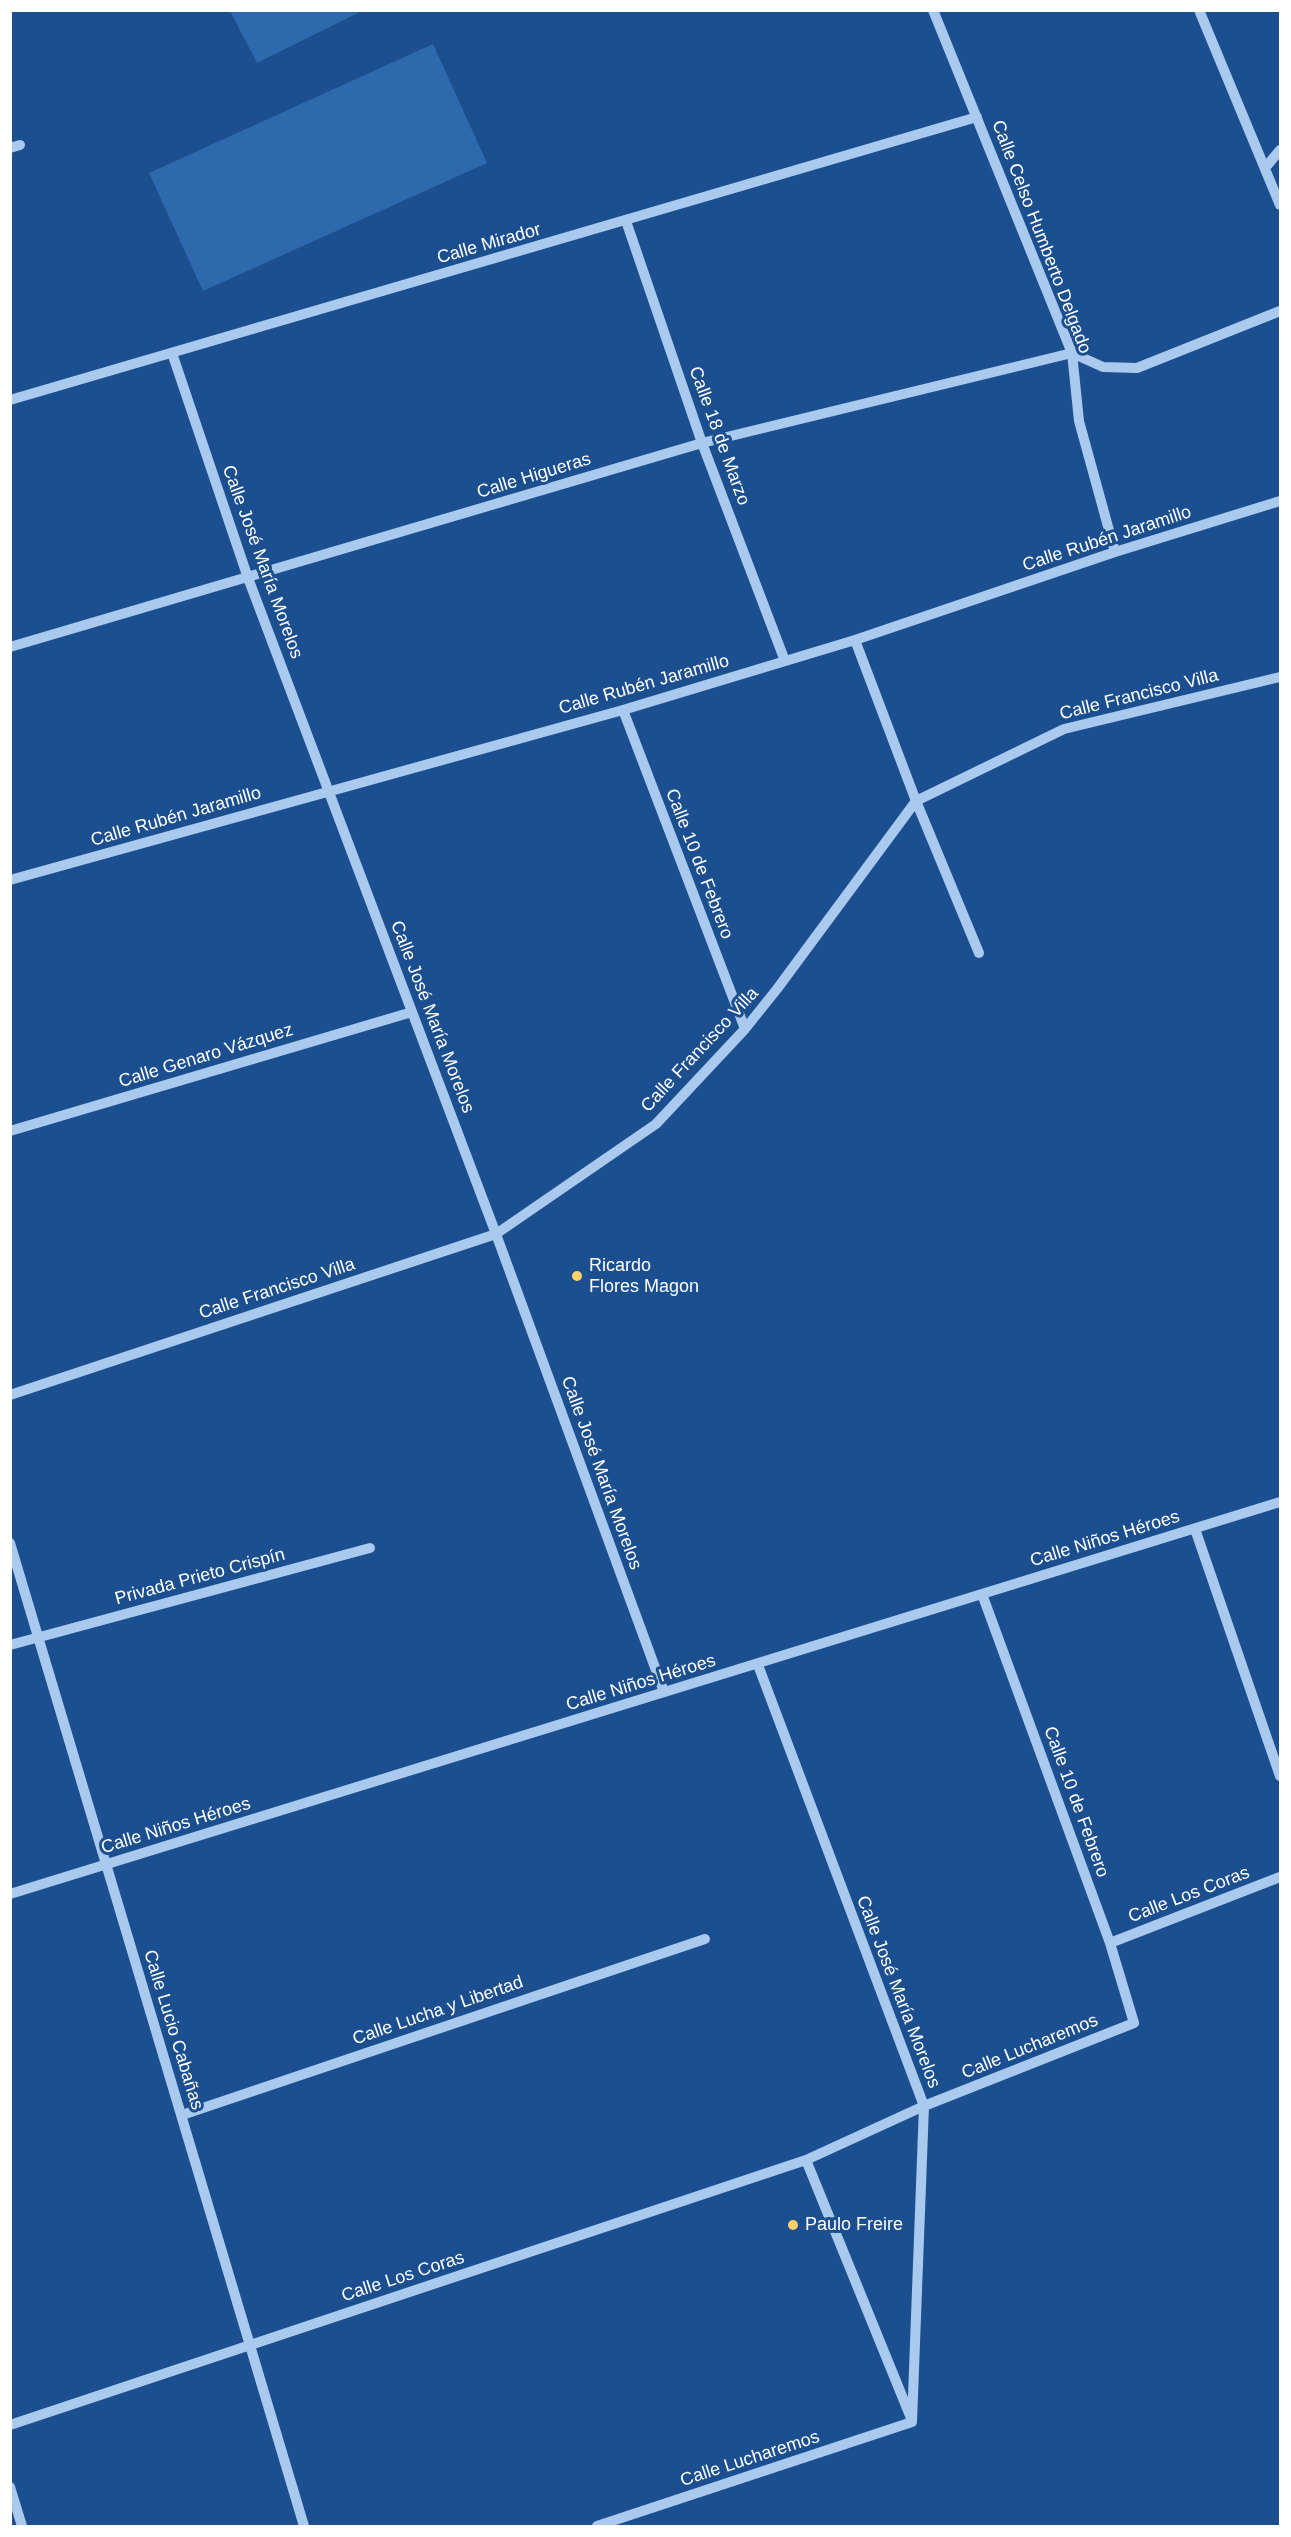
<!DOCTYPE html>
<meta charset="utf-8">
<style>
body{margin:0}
#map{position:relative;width:1291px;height:2537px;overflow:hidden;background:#1b4f8f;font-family:Arial,sans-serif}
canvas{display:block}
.frame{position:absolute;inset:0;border:12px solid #fff;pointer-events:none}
</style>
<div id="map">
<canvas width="1291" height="2537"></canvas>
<div class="frame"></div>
</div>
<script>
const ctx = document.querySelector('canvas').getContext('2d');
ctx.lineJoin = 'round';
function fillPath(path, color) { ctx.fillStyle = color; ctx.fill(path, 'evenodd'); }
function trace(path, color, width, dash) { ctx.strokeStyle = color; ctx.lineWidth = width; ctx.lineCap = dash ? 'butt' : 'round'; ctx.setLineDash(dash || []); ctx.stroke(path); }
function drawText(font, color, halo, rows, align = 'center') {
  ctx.font = font + ' Arial,sans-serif'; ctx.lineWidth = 6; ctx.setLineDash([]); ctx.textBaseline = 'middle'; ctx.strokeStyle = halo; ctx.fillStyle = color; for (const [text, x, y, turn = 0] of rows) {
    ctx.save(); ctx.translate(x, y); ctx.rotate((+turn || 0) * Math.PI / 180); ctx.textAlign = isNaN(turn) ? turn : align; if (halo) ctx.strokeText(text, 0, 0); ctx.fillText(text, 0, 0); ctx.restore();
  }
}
const green = new Path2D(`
 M230,11H362L257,63Z
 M433,44L487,163L203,291L149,173Z`);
const minor = new Path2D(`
 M933,10L1072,353L1079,421L1115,552
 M1199,10L1280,205
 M10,148L20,145
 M1265,168L1280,150
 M626,221L702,443L785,661
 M172,353L248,578L496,1234L664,1692
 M10,400L977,117
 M855,640L916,801L979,953
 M10,647L702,443L1072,353L1103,367L1137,368L1280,311
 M623,710L745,1029
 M10,880L623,710L855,640L1115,552L1280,501
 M10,1131L412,1012
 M10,1395L496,1234L656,1124L745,1029L777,989L916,801L1064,729L1280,677
 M1195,1529L1280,1776
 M10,1543L304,2526
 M10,1645L370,1548
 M758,1665L924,2106L912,2422
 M10,1894L1280,1502
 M1110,1943L1280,1877
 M182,2115L705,1939
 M806,2160L911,2418
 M10,2425L806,2160L924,2106L1134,2023L1110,1943L982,1594
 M10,2487L22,2526
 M597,2526L912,2422`);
const markers = [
 [577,1276,6,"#ffd166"],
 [793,2225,6,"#ffd166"]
];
const streetNames = [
 ["Calle Celso Humberto Delgado",1041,237,69],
 ["Calle Mirador",489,244,-16],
 ["Calle 18 de Marzo",719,436,70],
 ["Calle Higueras",534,476,-17],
 ["Calle Rubén Jaramillo",1107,539,-18],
 ["Calle José María Morelos",262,562,70],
 ["Calle Rubén Jaramillo",644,685,-16],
 ["Calle Francisco Villa",1139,695,-14],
 ["Calle Rubén Jaramillo",176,817,-16],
 ["Calle 10 de Febrero",699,864,69],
 ["Calle José María Morelos",432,1017,69],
 ["Calle Francisco Villa",700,1050,-47],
 ["Calle Genaro Vázquez",206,1056,-17],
 ["Calle Francisco Villa",277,1289,-18],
 ["Calle José María Morelos",601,1473,70],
 ["Calle Niños Héroes",1105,1539,-17],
 ["Privada Prieto Crispín",200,1577,-15],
 ["Calle Niños Héroes",641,1683,-17],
 ["Calle 10 de Febrero",1076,1802,70],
 ["Calle Niños Héroes",176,1826,-17],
 ["Calle Los Coras",1189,1895,-21],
 ["Calle José María Morelos",898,1992,69],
 ["Calle Lucha y Libertad",438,2011,-19],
 ["Calle Lucio Cabañas",173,2030,73],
 ["Calle Lucharemos",1030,2047,-22],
 ["Calle Los Coras",403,2277,-18],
 ["Calle Lucharemos",750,2459,-18]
];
const poiNames = [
 ["Ricardo",589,1266],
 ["Flores Magon",589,1287],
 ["Paulo Freire",805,2225]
];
fillPath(green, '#2e69ad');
trace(minor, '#a9c9ee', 10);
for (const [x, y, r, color] of markers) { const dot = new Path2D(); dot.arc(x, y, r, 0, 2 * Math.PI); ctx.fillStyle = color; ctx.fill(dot); trace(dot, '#1b4f8f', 2); }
drawText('18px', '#fff', '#1b4f8f', streetNames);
drawText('18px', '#fff', '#1b4f8f', poiNames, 'left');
</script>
